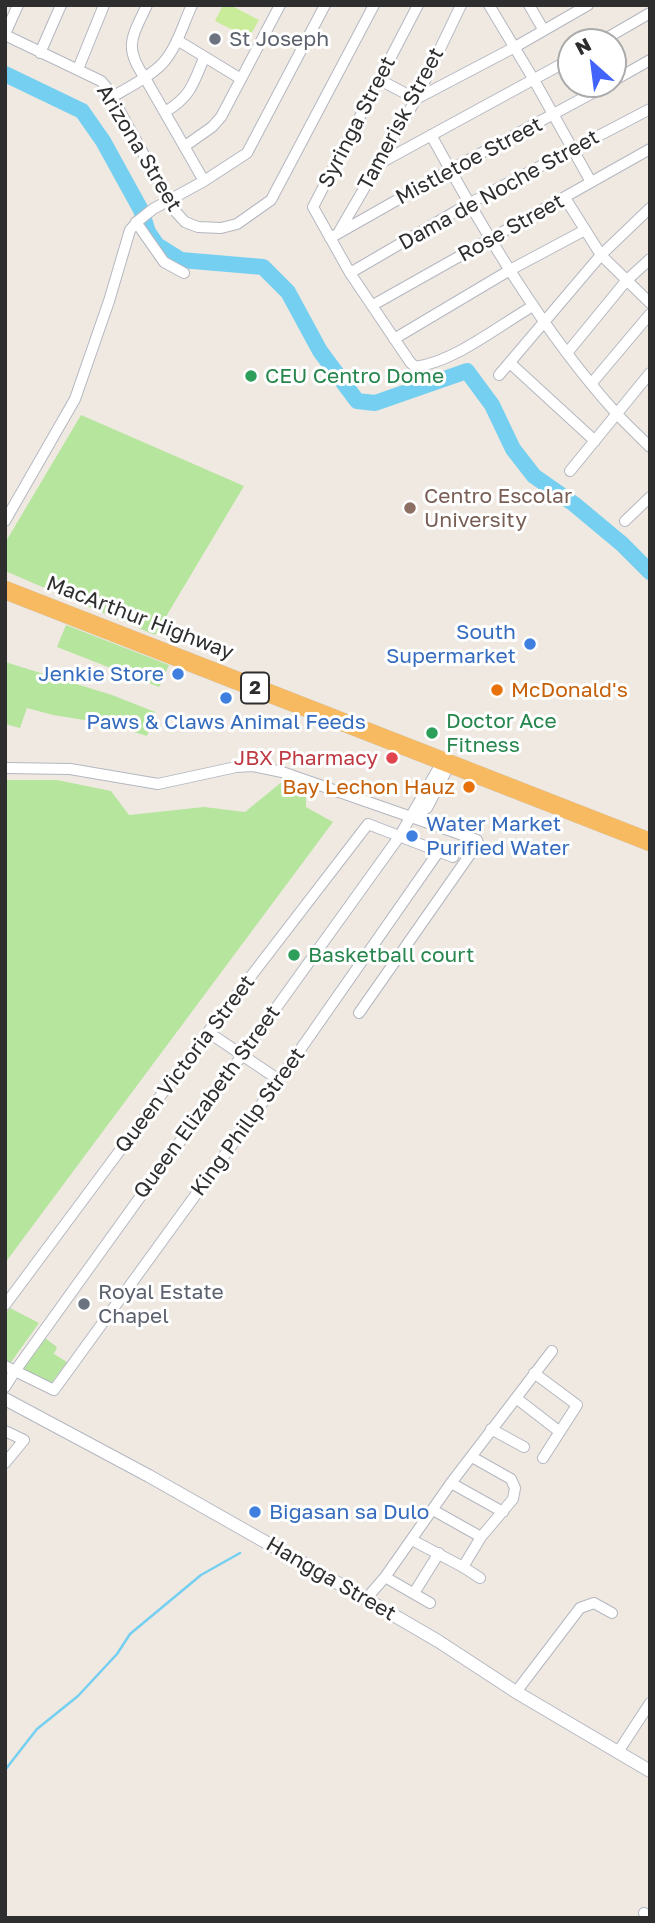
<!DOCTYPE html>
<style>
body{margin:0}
#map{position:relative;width:655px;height:1923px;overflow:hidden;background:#efe9e1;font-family:"Golos Text",sans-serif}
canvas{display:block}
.frame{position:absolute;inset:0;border:7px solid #2e2e2e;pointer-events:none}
.north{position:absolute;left:557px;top:28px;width:70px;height:70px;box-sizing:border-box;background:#fff;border:2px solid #ababab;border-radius:50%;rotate:332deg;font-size:19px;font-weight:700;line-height:28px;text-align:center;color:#2e2e2e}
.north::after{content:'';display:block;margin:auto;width:24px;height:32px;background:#4264fb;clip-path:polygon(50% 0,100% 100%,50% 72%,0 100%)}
</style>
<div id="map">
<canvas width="655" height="1923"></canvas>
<div class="frame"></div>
<div class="north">N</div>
</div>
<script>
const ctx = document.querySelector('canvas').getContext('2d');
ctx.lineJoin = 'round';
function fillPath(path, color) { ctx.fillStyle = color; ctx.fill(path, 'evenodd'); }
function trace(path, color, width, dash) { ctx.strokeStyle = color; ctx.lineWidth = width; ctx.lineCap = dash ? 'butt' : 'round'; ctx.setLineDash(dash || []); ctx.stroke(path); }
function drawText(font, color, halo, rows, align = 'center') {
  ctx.font = font + ' "Golos Text",sans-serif'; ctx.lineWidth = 6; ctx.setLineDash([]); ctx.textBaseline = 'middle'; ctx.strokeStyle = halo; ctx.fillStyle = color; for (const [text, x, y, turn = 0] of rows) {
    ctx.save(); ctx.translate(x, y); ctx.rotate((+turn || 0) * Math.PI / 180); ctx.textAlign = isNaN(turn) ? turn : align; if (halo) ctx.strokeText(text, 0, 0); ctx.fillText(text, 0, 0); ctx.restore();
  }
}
const green = new Path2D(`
 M81,415L244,486L155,635L5,571V543Z
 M66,625L169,665L159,687L57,647Z
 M5,662L112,695L155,712L147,736L109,724L53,715L27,708L20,728L5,724Z
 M5,780H57L111,791L129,815L204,807L245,812L283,781L306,789V807L333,822L5,1263Z
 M10,1308L39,1323L9,1365L5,1362V1314Z
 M45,1338L57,1347L54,1354L67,1362L50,1385L22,1370Z`);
const pitch = new Path2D(`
 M223,5H230L259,20L249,38L215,21Z`);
const stream = new Path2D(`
 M5,1770L37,1729L78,1696L117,1654L130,1634L201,1575L240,1553`);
const river = new Path2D(`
 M5,74L82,111L103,141L141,210L148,232L157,245L181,260L263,267L288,292L320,351L357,401L375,403L467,371L492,405L513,449L534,476L574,504L622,544L650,572`);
const minor = new Path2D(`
 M147,5C132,37 123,47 145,78L204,181
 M418,5L313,207L350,273L410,362L415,367C456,361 498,326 533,306
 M489,5L534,80L591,182
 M529,5L543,29
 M5,34L18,5
 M5,35L101,81L107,88L175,211L185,222L198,227L221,228L237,224L271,200L374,5
 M177,40L241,79
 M600,42L650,13
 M40,53L61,5
 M78,69L104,5
 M378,79L416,99L515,47L588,5
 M613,81L650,60
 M112,97C129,87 148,78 162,64C177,48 183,24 192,5
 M165,112C190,97 193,85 204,58
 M431,135C483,230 543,332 616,413C627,425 639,436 650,447
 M185,146L212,127L221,117L280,5
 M382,162L571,59
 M565,198L601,255L650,303
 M136,222L164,262L184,273
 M340,230L416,99L461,5
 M330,238L450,170L609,84
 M350,273L470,203L650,109
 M373,305L650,149
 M394,339L510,270L585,230
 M567,353L626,281L650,259
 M510,363L595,441
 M499,375L601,255L650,208
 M591,384L650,314
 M570,471L650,373
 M5,521L75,399L109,301L130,230L138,221L153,209L204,181L247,153L325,5
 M625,521L650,497
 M5,768L70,769L158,784L236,767L253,766L282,772L477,840L478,843L359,1013
 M410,818L427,808L450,764
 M208,1032L279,1080
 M5,1305L208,1032L368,824L453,857
 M5,1366L54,1390L279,1080L439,851
 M534,1373L577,1405L543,1458
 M5,1387L15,1371L399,837L442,762
 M516,1398L560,1432
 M491,1429L524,1447
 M5,1431L24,1440L5,1463
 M451,1483L503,1512
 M433,1510L481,1537
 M412,1540L463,1567L480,1578
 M463,1567L481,1537L513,1499L515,1488L511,1479L472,1457
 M385,1577L430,1603
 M414,1593L439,1553
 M366,1599L385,1577L451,1483L552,1351
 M516,1692L580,1608L594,1603L612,1613
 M618,1752L650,1703
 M644,1913L650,1917`);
const tertiary = new Path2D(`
 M5,1399L149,1476L366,1599L438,1641L516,1692L650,1771`);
const trunk = new Path2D(`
 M5,590L650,842`);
const markers = [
 [215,39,7,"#6b7280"],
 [251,376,7,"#2e9e5b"],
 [410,508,7,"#8d6e63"],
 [530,644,7,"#3f7fe0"],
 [178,674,7,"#3f7fe0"],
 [497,690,7,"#e8710a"],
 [226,698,7,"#3f7fe0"],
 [432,733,7,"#2e9e5b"],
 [392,758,7,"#e0444e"],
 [469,787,7,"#e8710a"],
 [412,836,7,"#3f7fe0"],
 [294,955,7,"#2e9e5b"],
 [84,1304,7,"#6b7280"],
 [255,1512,7,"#3f7fe0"]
];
const shields = [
 [255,688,28]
];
const shieldNames = [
 ["2",255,688]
];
const worshipNames = [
 ["St Joseph",229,39],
 ["Royal Estate",98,1292],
 ["Chapel",98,1316]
];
const streetNames = [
 ["Tamerisk Street",401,119,-62],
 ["Syringa Street",357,122,-63],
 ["Arizona Street",139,148,59],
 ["Mistletoe Street",469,161,-28],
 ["Dama de Noche Street",499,190,-29],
 ["Rose Street",511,228,-29],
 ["MacArthur Highway",140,618,21],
 ["Queen Victoria Street",185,1064,-53],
 ["Queen Elizabeth Street",207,1102,-54],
 ["King Phillp Street",248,1122,-54],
 ["Hangga Street",331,1579,30]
];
const leisureNames = [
 ["CEU Centro Dome",265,376],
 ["Doctor Ace",446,721],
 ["Fitness",446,745],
 ["Basketball court",308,955]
];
const educationNames = [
 ["Centro Escolar",424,496],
 ["University",424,520]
];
const shopNames = [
 ["South",516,632],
 ["Supermarket",516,656],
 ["Jenkie Store",164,674],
 ["Paws & Claws Animal Feeds",226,722,"center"],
 ["Water Market",426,824,"left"],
 ["Purified Water",426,848,"left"],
 ["Bigasan sa Dulo",269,1512,"left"]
];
const foodNames = [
 ["McDonald's",511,690],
 ["Bay Lechon Hauz",455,787,"right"]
];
const healthNames = [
 ["JBX Pharmacy",378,758]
];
fillPath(green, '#b6e59e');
fillPath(pitch, '#c9ec9a');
trace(stream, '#75cff0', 2.5);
trace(river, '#75cff0', 16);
trace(minor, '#b4b7c1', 12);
trace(tertiary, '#b4b7c1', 14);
trace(trunk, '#c9c9c9', 19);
trace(minor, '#fff', 10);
trace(tertiary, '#fff', 12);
trace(trunk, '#f8ba60', 18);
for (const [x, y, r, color] of markers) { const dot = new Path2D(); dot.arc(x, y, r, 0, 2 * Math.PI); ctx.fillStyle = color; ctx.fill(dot); trace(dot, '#fff', 2.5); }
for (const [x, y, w] of shields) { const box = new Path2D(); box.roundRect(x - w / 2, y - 15.5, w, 31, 5); ctx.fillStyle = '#fff'; ctx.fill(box); trace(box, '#2e2e2e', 2); }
drawText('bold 19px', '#2e2e2e', null, shieldNames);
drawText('21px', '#5b616d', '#fff', worshipNames, 'left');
drawText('21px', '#2e2e2e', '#fff', streetNames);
drawText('21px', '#27864d', '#fff', leisureNames, 'left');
drawText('21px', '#785e54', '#fff', educationNames, 'left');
drawText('21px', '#366cbe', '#fff', shopNames, 'right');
drawText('21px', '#c56008', '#fff', foodNames, 'left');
drawText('21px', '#be3a42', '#fff', healthNames, 'right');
</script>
